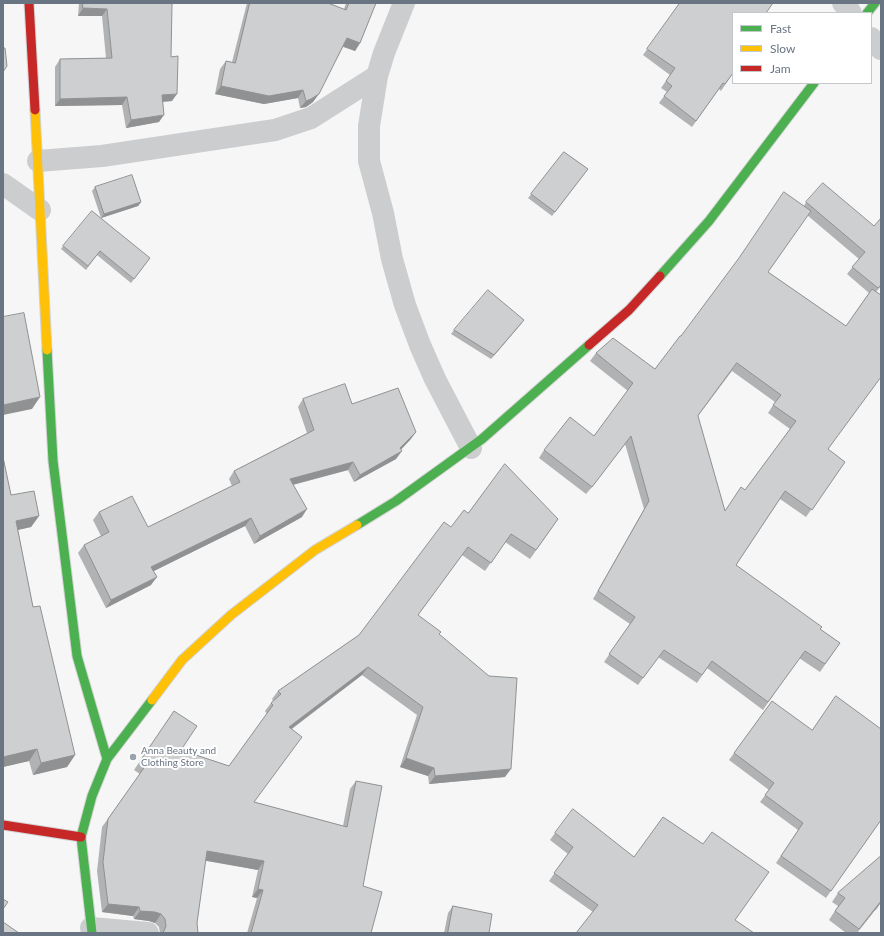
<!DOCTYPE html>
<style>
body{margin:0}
#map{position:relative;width:884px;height:936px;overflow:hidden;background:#f6f6f6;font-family:Lato,sans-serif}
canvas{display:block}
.frame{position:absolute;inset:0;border:4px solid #697583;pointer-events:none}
.legend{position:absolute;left:732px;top:12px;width:140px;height:72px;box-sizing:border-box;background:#fff;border:1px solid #c3c8cd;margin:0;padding:5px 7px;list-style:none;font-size:12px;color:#697583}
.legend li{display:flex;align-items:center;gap:8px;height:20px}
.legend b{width:20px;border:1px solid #c3c8cd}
</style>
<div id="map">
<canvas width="884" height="936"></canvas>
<div class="frame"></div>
<ul class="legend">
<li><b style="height:5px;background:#4caf50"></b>Fast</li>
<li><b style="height:5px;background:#ffc107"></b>Slow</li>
<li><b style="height:5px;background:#c62828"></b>Jam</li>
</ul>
</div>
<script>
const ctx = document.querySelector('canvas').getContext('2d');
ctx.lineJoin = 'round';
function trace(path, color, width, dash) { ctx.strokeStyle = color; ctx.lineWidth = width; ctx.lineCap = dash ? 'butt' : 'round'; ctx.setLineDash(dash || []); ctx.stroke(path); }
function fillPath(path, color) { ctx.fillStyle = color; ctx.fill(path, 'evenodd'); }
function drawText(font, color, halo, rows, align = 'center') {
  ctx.font = font + ' Lato,sans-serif'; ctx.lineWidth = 4; ctx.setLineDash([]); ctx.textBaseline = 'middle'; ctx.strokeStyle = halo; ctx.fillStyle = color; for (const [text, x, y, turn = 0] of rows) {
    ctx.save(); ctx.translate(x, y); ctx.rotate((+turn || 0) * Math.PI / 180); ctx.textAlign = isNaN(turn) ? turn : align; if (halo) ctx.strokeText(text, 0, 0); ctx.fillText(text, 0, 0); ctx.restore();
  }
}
const street = new Path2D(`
 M404,3L384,53L377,76L369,126V161L383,213L392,259L405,305L420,345L435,379L471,448
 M843,3L851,13
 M871,38L881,49
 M38,161L102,156L275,130L311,118L377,76
 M3,184L40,210
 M91,928L148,933`);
const fast = new Path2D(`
 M867,13L875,3
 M660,276L709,221L814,83
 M47,350L53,461L77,656L107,759
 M357,525L396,501L482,439L589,345
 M92,933L81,837L92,796L107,759L152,700`);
const slow = new Path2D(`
 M35,110L47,350
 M152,700L182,660L231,615L315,550L357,525`);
const jam = new Path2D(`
 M29,3L35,110
 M589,345L629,310L660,276
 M3,825L81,837`);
const wall = new Path2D(`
 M79,3H169L171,57L172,101L163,102L159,122L126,128L122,105L55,106V67L60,59L106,58L102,16H78Z
 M247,3H328L344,9L346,3H376L360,43L355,51L343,47L313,102L306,107L300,108L298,98L264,104L215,94L220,69L226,61L232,62Z
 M680,3L766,13L733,73L721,91L719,89L692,127L659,103L667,92L661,88L670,75L643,55Z
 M564,152L588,169L552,216L528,198Z
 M95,187L141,202L138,206L101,218L92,191Z
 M806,202L874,226L881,286L876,292L828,450L845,462L806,517L780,499L736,565L820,629L840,643L820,672L799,658L763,710L707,668L697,683L658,657L638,685L604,662L630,624L593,599L644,509L625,444L586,494L539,458L544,450L594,436L628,391L590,361L596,353L655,369L681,336L804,206ZM807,215L859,259L847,274L869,293L846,326L768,272ZM732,371L775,402L768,413L790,429L745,490L725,511L698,416Z
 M63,246L150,258L131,283L97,255L86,270L61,249Z
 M521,324L491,359L451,334L454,330Z
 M303,399L352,404L416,432L410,440L401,449L396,459L354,482L348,470L293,485L302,517L254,544L245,526L153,571L151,585L106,608L78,553L84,545L101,536L93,520L99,512L148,527L232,486L229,479L234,471L307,433L298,407Z
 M3,457L11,495L39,516L31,527L18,530L33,607L75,755L67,767L33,775L29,761L3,767Z
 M468,513L558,519L530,559L505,542L485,571L462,555L418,615L439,634L505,777L429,784L428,776L400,767L417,715L362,675L292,729L254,802L343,826L350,789L356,781L363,886L371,933H247L257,898L252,897L258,870L205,860L197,923L198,933H160L159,927L155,923L149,921L134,919L133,916L102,912L97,871L102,827L140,774L134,770L174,711L181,750L229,766L267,714L265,711L271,703L273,701L272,699L278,691L359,635L451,527Z
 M772,701L881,820L826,898L776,863L798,830L760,802L769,790L729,760Z
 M555,833L634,857L735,920L593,912L549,881L568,854L550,840Z
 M881,856V903L876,910H875L857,933H846L829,920L838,906L832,902L838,893Z
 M453,906L489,933H444L448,913Z`);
const shadedWall = new Path2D(`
 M83,8L107,9L102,16H78Z
 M347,38L360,43L355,51L342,46Z
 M221,86L303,90L298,98L264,104L215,94Z
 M177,94L172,101L157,102L162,95Z
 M319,94L313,102L306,107L300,108L306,101Z
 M127,97L122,105L55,106L60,99Z
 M164,115L159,122L126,128L131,120Z
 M141,202L138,206L101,218L104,214Z
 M524,320L521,324L491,359L494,355Z
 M40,397L32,409L3,415V405Z
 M416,432L410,440L396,455L402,451L396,459L354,482L360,475L400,448Z
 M631,436L625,444L586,494L592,487Z
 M353,462L348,470L284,487L290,479Z
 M307,509L302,517L254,544L260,536Z
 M39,516L31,527L8,532L16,521Z
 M251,518L245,526L146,575L151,567Z
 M157,577L151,585L106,608L111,600Z
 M368,667L362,675L283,735L289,727Z
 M37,749L29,761L3,767V757Z
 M75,755L67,767L33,775L41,763Z
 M406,758L434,768L428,776L400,767Z
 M511,769L505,777L429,784L435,776Z
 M207,851L264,861L258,870L201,860Z
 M258,889L263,890L257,898L252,897Z
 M881,901L875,910L857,933Z
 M108,904L139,907L133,916L102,912Z
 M140,911L155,912L161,914L155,923L149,921L134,919Z`);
const building = new Path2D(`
 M83,3H169L172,4L171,57L178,56L177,94L162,95L164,115L131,120L127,97L60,99V59L112,58L107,9L83,8Z
 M250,3H328L346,10L349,3H376L360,43L347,38L319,94L311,99L306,101L303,90L269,96L221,86L226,61L235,63Z
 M680,3H773L766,13H733V73L725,84L723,83L696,121L664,96L672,86L666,81L675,68L647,49Z
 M3,48H5L7,66L3,72Z
 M564,152L588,169L555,212L531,194Z
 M132,175L141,202L104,214L95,187Z
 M823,183L874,226L881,218V285L878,288L852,267L865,252L806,202Z
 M784,192L811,211L768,272L846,326L872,289L881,295V377L828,449L845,462L812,510L785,491L736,565L822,627L820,629L840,643L825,664L805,651L768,702L712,661L702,675L664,650L643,678L609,654L635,617L598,591L649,501L631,436L592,487L544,450L570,417L594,436L633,383L596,353L613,338L655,369L680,336H681L739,258ZM737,363L781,395L773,405L796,421L745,490L741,487L725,511L698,416Z
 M92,211L150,258L134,279L100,251L88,266L63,246Z
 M488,290L524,320L494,355L454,330Z
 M24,313L40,397L3,405V317Z
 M345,384L352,404L398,388L416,432L400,448L402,451L360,475L353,462L290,479L307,509L260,536L251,518L151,567L157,577L111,600L84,545L109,532L99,512L132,496L148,527L240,482L234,471L314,430L303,399Z
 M3,457L11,495L34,491L39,516L16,521L33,607L40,606L75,755L41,763L37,749L3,757Z
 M505,464L558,519L536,550L511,534L491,563L468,547L418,615L441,632L439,634L489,676L517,678L511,769L435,776L434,768L406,758L423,707L368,667L289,727L302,737L254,802L347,827L356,781L382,786L363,886L382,892L371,933H251L263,890L258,889L264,861L207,851L197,923L198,933H162L164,931L166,926L165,919L161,914L155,912L140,911L139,907L108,904L103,862L108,819L146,765L140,761L174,711L197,726L181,750L229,766L273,705L271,703L281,694L278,691L359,635L444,522L451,527L464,510L468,513Z
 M836,696L881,729V820L831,891L781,856L803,823L765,795L774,783L734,753L772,701L812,730Z
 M573,809L634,857L663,817L703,844L712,832L769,872L735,920L754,933H576L598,905L554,873L573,847L555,833Z
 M881,856V901L859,929L835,911L845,898L838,893Z
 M3,899L8,902L3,909Z
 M453,906L492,914L489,933H448Z
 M3,922L19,933H3Z`);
const markers = [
 [133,757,4,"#9aa2ab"]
];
const poiNames = [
 ["Anna Beauty and",141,751],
 ["Clothing Store",141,763]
];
trace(fast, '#d2d3d4', 11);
trace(slow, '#d2d3d4', 11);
trace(jam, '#d2d3d4', 11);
trace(street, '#cccdcf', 22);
trace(fast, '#4caf50', 9);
trace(slow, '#ffc107', 9);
trace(jam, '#c62828', 9);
fillPath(wall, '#b1b2b3');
fillPath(shadedWall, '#909192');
fillPath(building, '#cecfd0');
trace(building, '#909192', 1);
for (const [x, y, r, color] of markers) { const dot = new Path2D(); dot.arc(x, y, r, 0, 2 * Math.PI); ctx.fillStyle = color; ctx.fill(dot); trace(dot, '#fff', 1.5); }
drawText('10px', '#697583', '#fff', poiNames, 'left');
</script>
